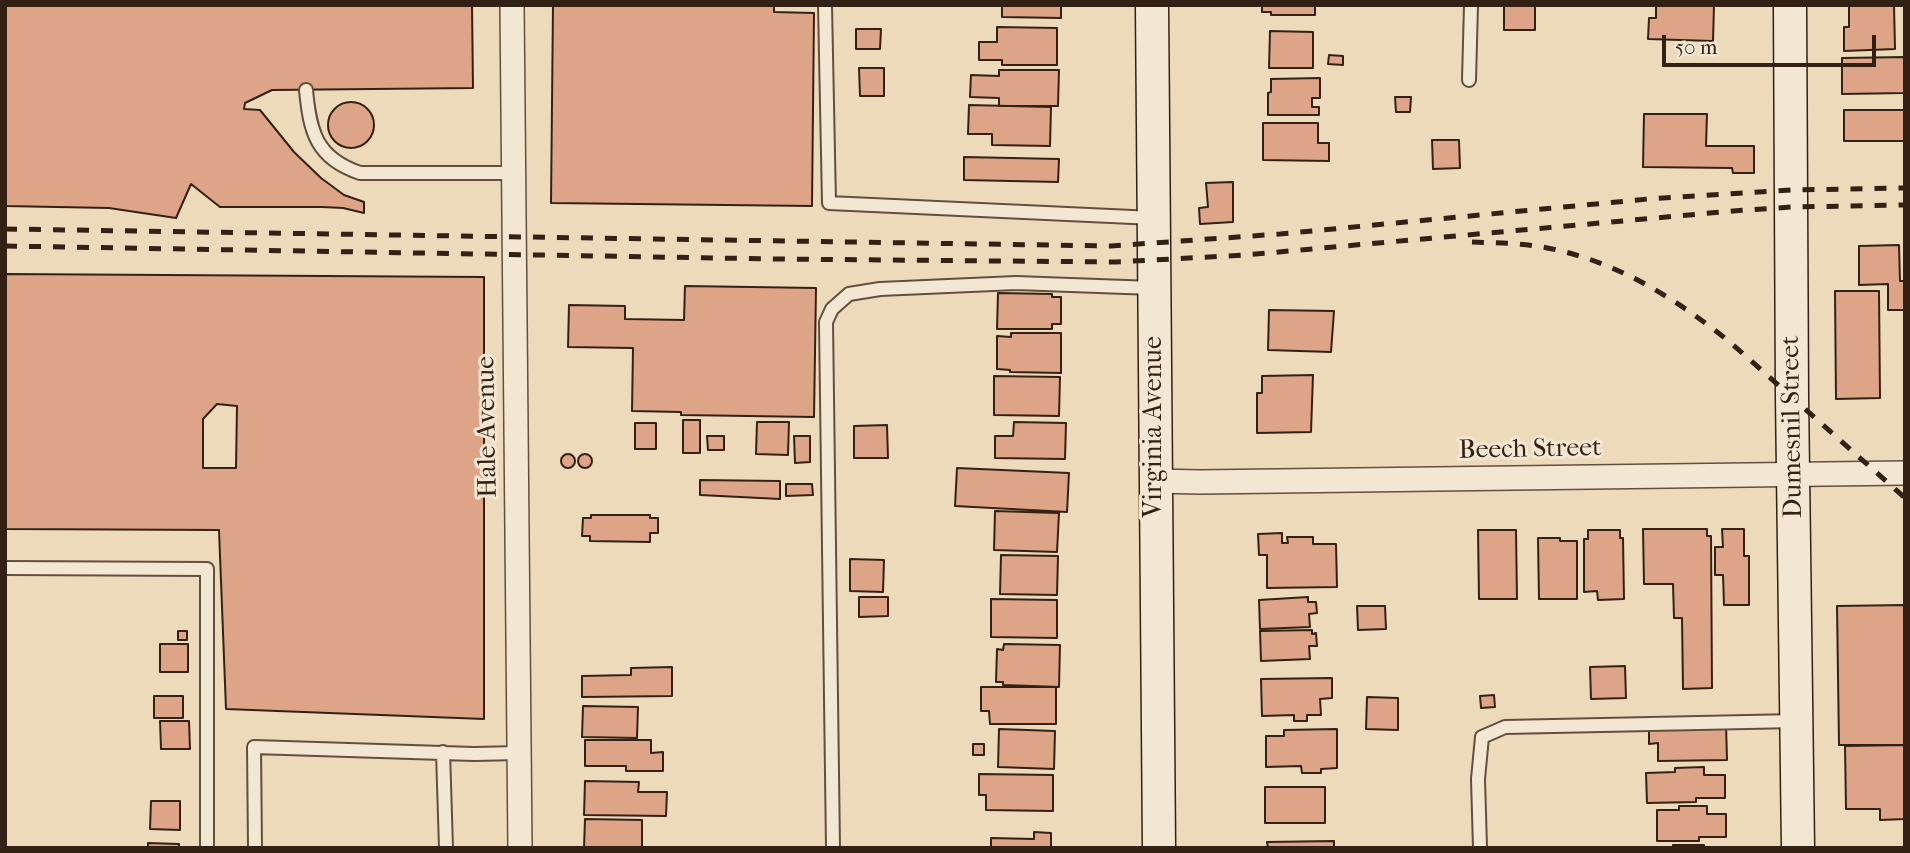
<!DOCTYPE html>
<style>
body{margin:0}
#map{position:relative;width:1910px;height:853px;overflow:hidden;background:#eddabb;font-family:"IM FELL French Canon",serif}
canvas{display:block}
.frame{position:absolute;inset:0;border:7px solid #332115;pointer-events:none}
.scale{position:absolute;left:1662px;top:35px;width:214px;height:32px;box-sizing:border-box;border:4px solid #332115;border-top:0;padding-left:9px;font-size:21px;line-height:24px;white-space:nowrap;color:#332115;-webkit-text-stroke:5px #f3e7d3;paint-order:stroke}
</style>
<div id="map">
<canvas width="1910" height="853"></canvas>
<div class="frame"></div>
<div class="scale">50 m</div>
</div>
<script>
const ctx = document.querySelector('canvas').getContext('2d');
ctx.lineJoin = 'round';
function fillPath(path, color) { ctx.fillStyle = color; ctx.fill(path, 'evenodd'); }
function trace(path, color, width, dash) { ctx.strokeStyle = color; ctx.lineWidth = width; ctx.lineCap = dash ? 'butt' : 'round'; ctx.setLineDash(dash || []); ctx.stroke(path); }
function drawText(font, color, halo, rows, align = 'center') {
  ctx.font = font + ' "IM FELL French Canon",serif'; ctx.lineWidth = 6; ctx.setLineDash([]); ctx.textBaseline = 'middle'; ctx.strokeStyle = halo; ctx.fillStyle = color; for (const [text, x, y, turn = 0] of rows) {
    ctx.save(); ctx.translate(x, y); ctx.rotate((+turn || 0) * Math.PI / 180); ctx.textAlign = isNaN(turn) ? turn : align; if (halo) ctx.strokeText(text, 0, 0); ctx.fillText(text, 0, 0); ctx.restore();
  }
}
const building = new Path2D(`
 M5,5H472L473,88L272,90L245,103L244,109L260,110L294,152L321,178L344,195L364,202V213L343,208L322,207H220L191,184L176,218L109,208L5,206Z
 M553,5H774V12L814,13L812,206L551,203Z
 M1002,5H1061V18L1002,17Z
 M1262,5H1315V15H1271V12H1262Z
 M1504,5H1535V30H1504Z
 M1656,5L1714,6L1713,41L1648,39L1649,18H1656Z
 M1849,5H1894L1895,49L1844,51V27H1849Z
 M997,27L1057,28V65H1002V60H979V42H997Z
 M856,29H881L880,49H856Z
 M1270,31L1313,32V68H1269Z
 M1329,55L1343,56V65L1328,64Z
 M1905,57V93L1842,94V58Z
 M859,68H884V96H860Z
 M999,70H1059L1058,106H999V98L970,97L971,75L999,76Z
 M1320,78V98H1312V107H1319V115H1268V93L1271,92V79Z
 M1395,97H1411L1410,112H1396Z
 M328 125a23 23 0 1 1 46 0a23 23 0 1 1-46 0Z
 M969,105L1051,107L1050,146L992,145V134H968Z
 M1844,110H1905V141H1844Z
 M1644,114H1707L1706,146H1754V173H1733L1732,168L1643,167Z
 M1263,123H1318V143H1329V161L1263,160Z
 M1432,140H1459L1460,168L1433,169Z
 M964,157L1059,159L1058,182L964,180Z
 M1233,182V222L1200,224L1199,208L1208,207L1206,183Z
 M1899,245L1900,281H1905V310H1888V284L1859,285V246Z
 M5,274L484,277V719L226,709L219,530L5,529ZM217,404L237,406L236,468H203V419Z
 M685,286L816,288L814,417L681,415V412L632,411L633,348L568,347L569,305L625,306V319L684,320Z
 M1835,291H1879L1880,398L1836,399Z
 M998,293L1052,294V297H1061V324H1052V329H997Z
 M1269,310L1334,311L1331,352L1268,350Z
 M1011,333H1061V373L1010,372V370L997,369V336L1011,337Z
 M1313,375L1311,432L1257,433V393H1262V376Z
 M994,376L1060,377L1059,416L994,415Z
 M683,420H700V453H683Z
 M757,422H789L788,455L756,454Z
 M1014,422L1066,423L1065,459L995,458V436H1013Z
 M635,423H656V449H635Z
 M887,425L888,458H854V426Z
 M707,436H724V450H708Z
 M794,436H810V462L795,463Z
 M578 461a7 7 0 1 1 14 0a7 7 0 1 1-14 0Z
 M561 461a7 7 0 1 1 14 0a7 7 0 1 1-14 0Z
 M957,468L1069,473L1067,512L955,506Z
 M700,480L780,481V499L700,495Z
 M786,484H812L813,495L786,496Z
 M995,511L1059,513L1057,552L994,550Z
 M591,515H650V518H658V533H650V542L590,541V536H582L583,518H591Z
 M1643,529H1707V536H1711L1712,688L1683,689L1682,618H1674L1673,584H1644Z
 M1722,529H1744V556H1749V605H1724L1723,575H1715V547H1723Z
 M1478,530H1516L1517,599H1479Z
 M1588,530H1620V538H1623L1624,599L1598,600L1597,591L1584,592V539H1588Z
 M1282,533V543H1288L1287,537H1313V544H1336L1337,587L1267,588V555H1259L1258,534Z
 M1538,538H1560V541H1577V599H1539Z
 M1001,555L1058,556L1057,595L1000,594Z
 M850,559L884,560L883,592L850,591Z
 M859,597H888V616L859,617Z
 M1308,597V602H1316L1317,613L1309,614L1310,627L1260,629L1259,600Z
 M991,599L1057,600V638L991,637Z
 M1905,605V745H1839L1837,606Z
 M1357,606H1385L1386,629L1358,630Z
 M1312,630V634L1316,633L1317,646H1309L1310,659L1261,661L1260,631Z
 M178,631H187V640H178Z
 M160,644H188V672H160Z
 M1004,644L1060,645L1059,687L1003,685V682H996L997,649L1003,650Z
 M1625,666L1626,698L1591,699L1590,667Z
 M672,667V696L582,697V676L631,675V668Z
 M1332,678V698L1320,699L1321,715H1307V721H1294V715L1262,716L1261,679Z
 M981,687H1056V724H990L989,711H981Z
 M1494,695L1495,707L1481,708L1480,696Z
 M154,696H183V718H154Z
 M1367,697L1398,698V730L1366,729Z
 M583,706L638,707L637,738L582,737Z
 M160,721H189L190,749H161Z
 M1726,724L1727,760L1658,761V743L1649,744V726Z
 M999,729L1055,731L1054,769L998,767Z
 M1337,729V768L1321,769V773H1302L1301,766L1266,767V736H1284V730Z
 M585,740H651V753L663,752V771H626V766H585Z
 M973,744H984V755H973Z
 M1905,745V819L1880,820V809H1846L1845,746Z
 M1704,767V775H1725V798H1696V802L1647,803L1646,773L1675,772V768Z
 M979,774L1053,775V811L986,810V795H979Z
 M585,781L639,782L638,792H667L666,816L584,815Z
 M1265,787H1325V823H1265Z
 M151,801H180V830L150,829Z
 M1679,806H1707V814H1726V837H1699V841H1657V810H1679Z
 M585,819L642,820V848H584Z
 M1034,832L1051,833V848H991V838L1034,839Z
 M1334,841V848H1268L1267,842Z
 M148,843L179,844V848H148Z
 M1673,845H1704V848H1673Z`);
const service = new Path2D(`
 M825,5L829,203L1154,218
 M1469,80L1471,5
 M306,90C310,132 316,158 360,173H514
 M5,568L207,569V848
 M443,752L446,848
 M255,848L254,747L474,754L519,753
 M833,848L826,322L832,309L849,294L880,289L1016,283L1153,288
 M1480,848L1478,779L1482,737L1505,727L1796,721`);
const minor = new Path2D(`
 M512,5L520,848
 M1155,481L1200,482L1905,473`);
const secondary = new Path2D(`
 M1152,5L1159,848
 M1790,5L1792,397L1798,848`);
const rail = new Path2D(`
 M5,229L1111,246L1280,234L1648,199L1792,190L1905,188
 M1472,242C1500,243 1529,243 1557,250C1623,265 1679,301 1731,343L1905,498
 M5,246L776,259L1116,262L1245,255L1733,211L1792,207L1905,205`);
const streetNames = [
 ["Hale Avenue",488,427,-91],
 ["Virginia Avenue",1155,427,-90],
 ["Dumesnil Street",1793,427,-91],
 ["Beech Street",1530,450,-1]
];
fillPath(building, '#dea488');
trace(building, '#332115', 2);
trace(service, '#624f3e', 16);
trace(minor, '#624f3e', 26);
trace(secondary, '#332115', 35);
trace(service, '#f3e7d3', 12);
trace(minor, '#f3e7d3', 23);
trace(secondary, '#f3e7d3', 32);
trace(rail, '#332115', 5, [12, 12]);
drawText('26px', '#332115', '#f3e7d3', streetNames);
</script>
